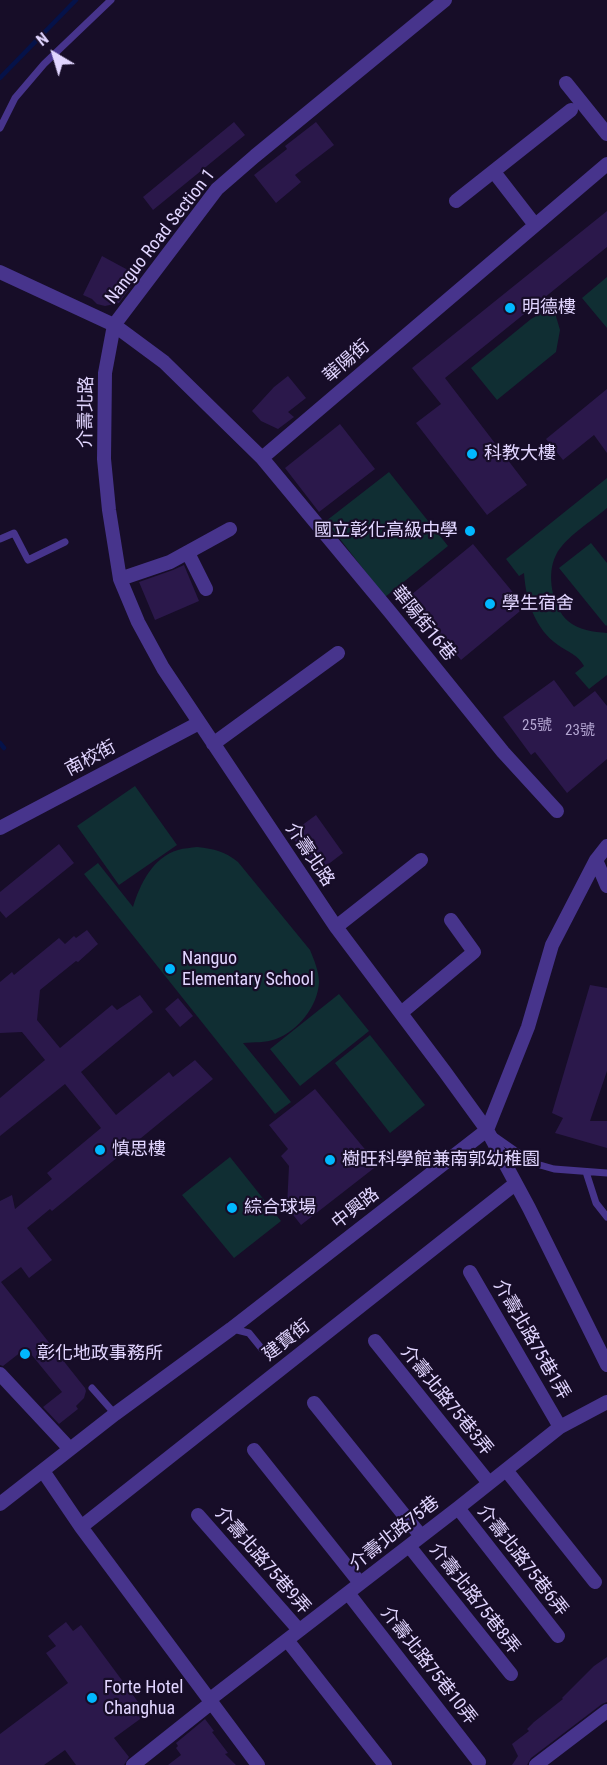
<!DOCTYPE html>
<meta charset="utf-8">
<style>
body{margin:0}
#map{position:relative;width:607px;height:1765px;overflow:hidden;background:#170d28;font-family:"Roboto Condensed",sans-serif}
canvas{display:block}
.north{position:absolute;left:24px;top:24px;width:60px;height:60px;-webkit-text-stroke:4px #170d28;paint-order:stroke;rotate:322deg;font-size:16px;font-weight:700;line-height:24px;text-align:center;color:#e1d5ff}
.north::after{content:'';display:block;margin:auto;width:21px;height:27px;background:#e1d5ff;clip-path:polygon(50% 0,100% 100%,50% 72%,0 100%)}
</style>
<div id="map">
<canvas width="607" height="1765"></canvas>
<div class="north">N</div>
</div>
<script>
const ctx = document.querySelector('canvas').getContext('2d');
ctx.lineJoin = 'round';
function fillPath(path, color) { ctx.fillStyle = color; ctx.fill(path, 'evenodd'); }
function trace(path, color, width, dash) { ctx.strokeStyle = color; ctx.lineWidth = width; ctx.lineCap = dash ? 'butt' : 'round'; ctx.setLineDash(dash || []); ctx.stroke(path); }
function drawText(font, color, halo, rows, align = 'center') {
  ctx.font = font + ' "Roboto Condensed","Noto Sans TC",sans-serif'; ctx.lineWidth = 4.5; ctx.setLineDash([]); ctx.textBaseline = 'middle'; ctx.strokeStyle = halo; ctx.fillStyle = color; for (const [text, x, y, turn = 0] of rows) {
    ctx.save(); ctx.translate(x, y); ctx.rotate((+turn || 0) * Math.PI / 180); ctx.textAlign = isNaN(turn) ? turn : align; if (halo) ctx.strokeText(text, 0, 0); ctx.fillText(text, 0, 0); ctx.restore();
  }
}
const green = new Path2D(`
 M607,277V328L582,298Z
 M547,310L555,313L560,330L556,352L497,400L471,368L531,319Z
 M389,472L448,546L385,597L326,521Z
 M607,478V508C592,521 564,538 556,555C546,574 552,607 568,621C578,630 594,632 607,633V675L589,689L575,673L584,666C578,655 568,652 558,645C535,629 526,601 524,573L519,576L506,559Z
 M591,543L607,563V625L606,626L559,568Z
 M135,786L177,845L119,885L77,826Z
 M197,847C215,849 224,851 238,862L310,950C314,960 319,971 319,982C318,1006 298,1031 276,1039C265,1043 254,1042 243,1043L291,1102L275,1114L84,874L98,863L133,907C140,884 153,857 178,850C184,848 191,848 197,847Z
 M339,994L369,1031L300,1086L270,1049Z
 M370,1035L425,1105L390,1133L335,1063Z
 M230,1157L281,1221L234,1258L182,1195Z`);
const stream = new Path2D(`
 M0,78L76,0
 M0,743L4,748`);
const building = new Path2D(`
 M234,122L245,135L153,210L143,197Z
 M316,122L334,145L295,175L301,182L276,203L254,175L287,149L285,146Z
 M607,211V247L445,378L527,485L487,515L416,423L441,404L412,368Z
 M102,256L139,276L119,303L105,306L97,304L92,299L83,295Z
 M288,376L306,398L288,412L294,417L278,429L261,421L252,411L274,387Z
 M607,389V453L594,435L563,460L546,439Z
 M340,424L375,469L319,512L285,468Z
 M473,544L525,607L461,660L439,634L441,632L411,595Z
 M184,565L199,601L155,620L139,582L173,570Z
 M554,680L574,707L595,691L607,706V759L567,793L535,752L531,755L503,717Z
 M316,815L343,853L318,872L290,834Z
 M59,844L74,863L6,918L0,911V892Z
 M87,930L98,944L78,962L76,961L40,990L37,1020L60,1048L112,1005L117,1010L140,995L153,1012L81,1072L116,1115L169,1072L173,1077L195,1060L213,1079L52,1211L50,1209L27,1228L52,1260L29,1278L21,1267L1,1282L85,1388L86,1391L84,1398L76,1406L78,1409L59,1424L43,1407L62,1392L26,1348L3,1366L0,1365V1201L12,1195L15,1209L52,1179L47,1173L101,1128L65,1084L0,1136V1098L45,1060L22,1032L0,1033V982L12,972L14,975L59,938L65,944L74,936L76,938Z
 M590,985L607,988V1071L590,1121H607V1148L555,1133L563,1118L552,1113Z
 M178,998L193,1016L180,1027L165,1009Z
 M315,1089L378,1165L301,1225L287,1207L289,1166L281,1156L288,1149L269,1125Z
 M66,1622L73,1631L81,1625L147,1714L114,1738L129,1757L124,1765H76L65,1750L44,1765H0V1734L68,1683L46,1653L56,1646L48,1636Z
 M607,1657V1702L602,1704L531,1758L527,1765H512L518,1756L512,1744L529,1731L527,1729L534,1722L563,1699L562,1698L594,1666Z
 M205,1719L214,1731L212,1732L228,1753L225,1754L236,1765H168L181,1755L176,1748L178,1746L176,1743Z`);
const lane = new Path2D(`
 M0,128L15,98L44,64L111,0
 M0,539L14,533L28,560L65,542
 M493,1135L533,1163L554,1169L607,1173
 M586,1172L596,1203L607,1217
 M233,1329L249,1333L262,1349
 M92,1388L115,1414`);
const street = new Path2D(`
 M445,0L255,156L217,189L114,325L105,373L104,459L109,510L120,579L138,622L163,668L336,927L445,1072L487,1130L529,1208L607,1365
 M566,83L607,134
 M494,172L535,225
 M456,201L571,110
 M0,272L114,325L164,362L262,458L607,164
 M262,458L390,612L503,752L557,811
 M188,553L206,589
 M120,579L170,562L230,529
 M213,744L338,653
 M0,828L199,723
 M596,860L607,886
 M336,927L421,860
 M401,1013L474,952L451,920
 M470,1272L560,1427
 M375,1341L489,1483
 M0,1374L70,1449
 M314,1403L421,1536
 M254,1450L360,1583
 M506,1470L595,1582
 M43,1471L81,1527L258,1765
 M0,1504L115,1414L231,1329L487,1130L528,1027L552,945L596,860L607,846
 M458,1508L558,1636
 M198,1515L299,1630
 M81,1527L515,1184
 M409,1546L511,1674
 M348,1593L479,1762
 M287,1640L385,1765
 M209,1700L458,1508L560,1427L607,1402
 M133,1765L211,1703
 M536,1765L607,1711`);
const markers = [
 [510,308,6,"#01b8ff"],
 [472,454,6,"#01b8ff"],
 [470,531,6,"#01b8ff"],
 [490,604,6,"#01b8ff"],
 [170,969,6,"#01b8ff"],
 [100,1150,6,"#01b8ff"],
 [330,1160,6,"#01b8ff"],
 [232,1208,6,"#01b8ff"],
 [25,1354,6,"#01b8ff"],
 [92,1698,6,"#01b8ff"]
];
const numberNames = [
 ["25號",537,726],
 ["23號",580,731]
];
const streetNames = [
 ["Nanguo Road Section 1",161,237,-52],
 ["華陽街",347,362,-41],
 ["介壽北路",87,412,-89],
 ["華陽街16巷",423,624,51],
 ["南校街",91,759,-28],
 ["介壽北路",309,855,56],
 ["中興路",356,1209,-38],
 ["介壽北路75巷1弄",531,1340,60],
 ["建寶街",287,1341,-38],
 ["介壽北路75巷3弄",446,1401,51],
 ["介壽北路75巷",395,1534,-38],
 ["介壽北路75巷9弄",262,1561,49],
 ["介壽北路75巷6弄",522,1561,52],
 ["介壽北路75巷8弄",474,1599,52],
 ["介壽北路75巷10弄",428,1666,52]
];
const poiNames = [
 ["明德樓",522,308],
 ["科教大樓",484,454],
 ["國立彰化高級中學",458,531,"right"],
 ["學生宿舍",502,604],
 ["Nanguo",182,959],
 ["Elementary School",182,980],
 ["慎思樓",112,1150],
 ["樹旺科學館兼南郭幼稚園",342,1160],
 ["綜合球場",244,1208],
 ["彰化地政事務所",37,1354],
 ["Forte Hotel",104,1688],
 ["Changhua",104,1709]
];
fillPath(green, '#102e33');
trace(stream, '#051249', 4.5);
fillPath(building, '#2b184b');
trace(lane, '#47348c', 7);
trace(street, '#47348c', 14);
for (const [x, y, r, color] of markers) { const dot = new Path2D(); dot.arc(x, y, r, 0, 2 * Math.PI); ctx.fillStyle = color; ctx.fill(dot); trace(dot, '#170d28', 2); }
drawText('15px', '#b4a6d2', null, numberNames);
drawText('18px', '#e1d5ff', '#170d28', streetNames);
drawText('18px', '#e1d5ff', '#170d28', poiNames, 'left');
</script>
